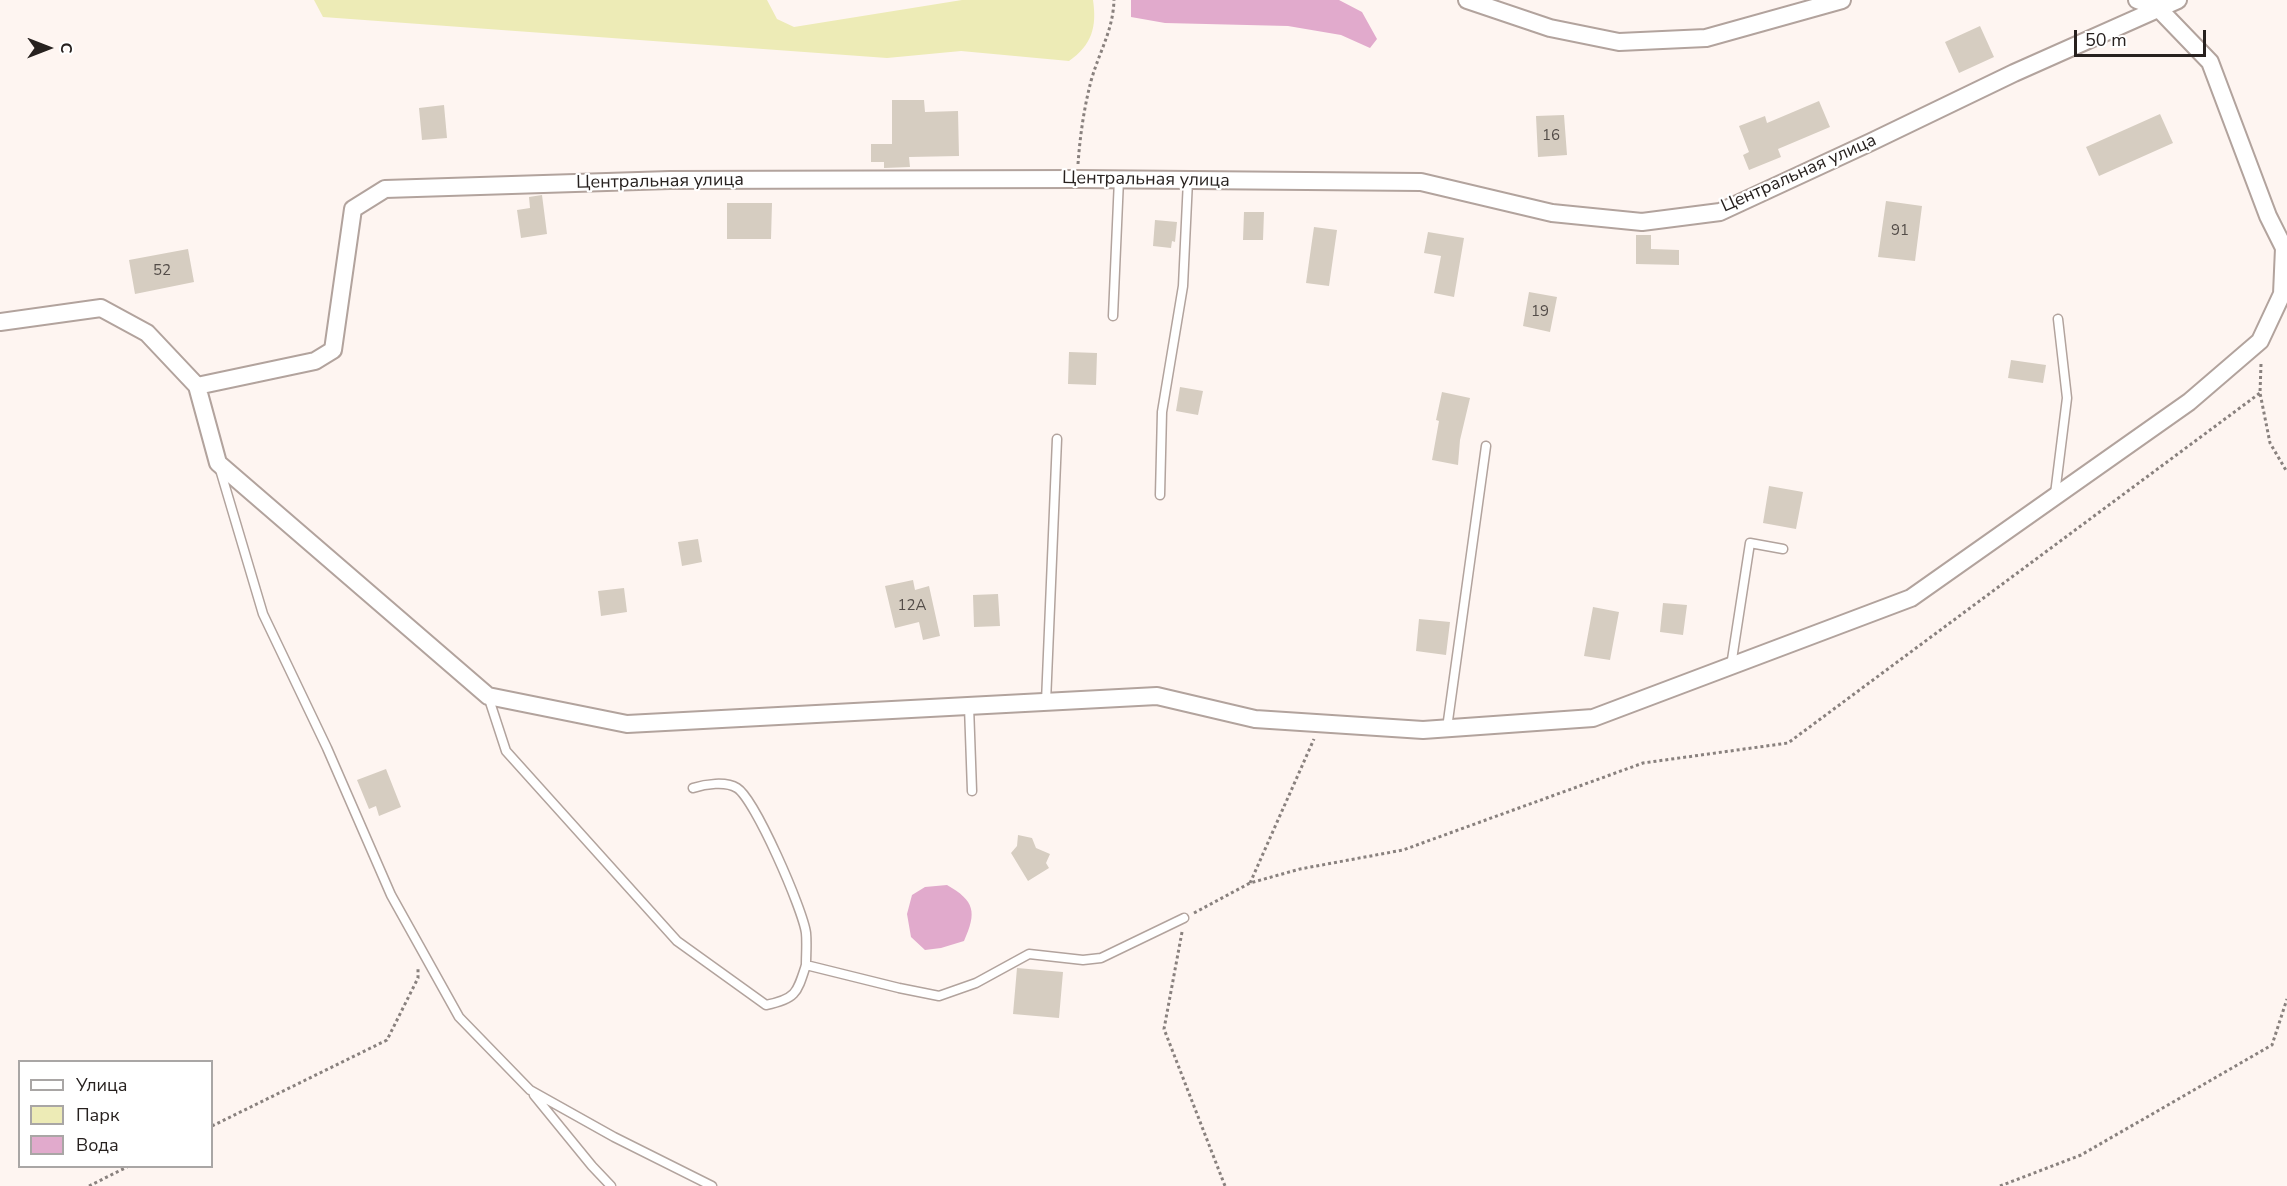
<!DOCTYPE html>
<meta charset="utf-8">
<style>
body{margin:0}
#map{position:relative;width:2287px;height:1186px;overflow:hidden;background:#fef5f1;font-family:"Nunito Sans",sans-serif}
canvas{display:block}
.legend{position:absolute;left:18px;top:1060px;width:195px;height:108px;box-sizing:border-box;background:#fff;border:2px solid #a9a6a5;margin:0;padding:8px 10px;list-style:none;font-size:18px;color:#27211f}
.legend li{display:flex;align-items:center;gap:12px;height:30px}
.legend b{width:30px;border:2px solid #a9a6a5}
.north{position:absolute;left:18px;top:18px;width:60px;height:60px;-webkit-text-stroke:4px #fff;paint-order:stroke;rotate:90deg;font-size:16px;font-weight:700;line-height:24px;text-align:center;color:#27211f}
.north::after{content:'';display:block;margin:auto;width:21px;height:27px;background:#27211f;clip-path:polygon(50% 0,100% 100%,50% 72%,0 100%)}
.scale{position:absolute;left:2074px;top:30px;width:132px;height:27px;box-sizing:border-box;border:3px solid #27211f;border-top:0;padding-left:8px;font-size:18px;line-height:21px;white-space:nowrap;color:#27211f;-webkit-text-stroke:4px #fff;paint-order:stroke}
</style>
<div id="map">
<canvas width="2287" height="1186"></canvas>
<ul class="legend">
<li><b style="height:8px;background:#fff"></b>Улица</li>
<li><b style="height:16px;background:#edebb6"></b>Парк</li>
<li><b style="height:16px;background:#e1aacc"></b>Вода</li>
</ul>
<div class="north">С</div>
<div class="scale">50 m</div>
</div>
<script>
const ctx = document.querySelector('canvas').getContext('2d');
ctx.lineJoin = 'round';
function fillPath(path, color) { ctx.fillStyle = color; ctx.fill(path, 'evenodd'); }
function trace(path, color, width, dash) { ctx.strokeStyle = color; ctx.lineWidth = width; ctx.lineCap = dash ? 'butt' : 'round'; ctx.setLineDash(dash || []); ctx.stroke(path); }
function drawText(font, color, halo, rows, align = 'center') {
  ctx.font = font + ' "Nunito Sans",sans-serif'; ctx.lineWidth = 4.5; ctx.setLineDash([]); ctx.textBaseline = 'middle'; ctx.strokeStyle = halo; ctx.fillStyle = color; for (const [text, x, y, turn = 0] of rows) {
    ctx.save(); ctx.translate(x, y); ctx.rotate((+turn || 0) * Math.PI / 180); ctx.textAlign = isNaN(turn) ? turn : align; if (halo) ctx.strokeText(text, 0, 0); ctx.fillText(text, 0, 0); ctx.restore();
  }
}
const green = new Path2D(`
 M314,0H767L777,19L794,27L962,0H1093C1097,27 1092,45 1069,61L961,51L887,58L323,17Z`);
const water = new Path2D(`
 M1131,0H1339L1362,12L1377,39L1370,48L1341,35L1288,26L1165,23L1131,17Z
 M947,885C975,901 977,912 964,941L941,948L925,950L911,937L907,914L912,895L925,887Z`);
const building = new Path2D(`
 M1980,26L1994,57L1959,73L1945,42Z
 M892,100H924L925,112L958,111L959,156L909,157L910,167L884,168V162H871V144H892Z
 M1819,101L1830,127L1778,149L1781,157L1749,170L1743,155L1749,152L1739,126L1765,116L1767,123Z
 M444,105L447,138L422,140L419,108Z
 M2160,114L2173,143L2099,176L2086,147Z
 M1564,115L1567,155L1538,157L1536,116Z
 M542,195L547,234L521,238L517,210L530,208L529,197Z
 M1886,201L1922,206L1915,261L1878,257Z
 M727,203H772L771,239H727Z
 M1244,212H1264L1263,240H1243Z
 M1155,220L1177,222L1175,242L1172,241L1171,248L1153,246Z
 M1314,227L1337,230L1329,286L1306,283Z
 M1428,232L1464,238L1454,297L1434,293L1441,256L1424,253Z
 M1636,235H1651V249L1679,250V265L1636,264Z
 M188,249L194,282L135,294L129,260Z
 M1529,292L1557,297L1550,332L1523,326Z
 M1069,352L1097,353L1096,385L1068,384Z
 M2011,360L2046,365L2043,383L2008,378Z
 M1180,387L1203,391L1198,415L1176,411Z
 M1442,392L1470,398L1460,440L1458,465L1432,460L1439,421L1436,420Z
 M1769,486L1803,492L1796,529L1763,523Z
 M698,539L702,562L682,566L678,542Z
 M913,580L915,590L929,586L940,636L923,640L919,622L895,628L885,586Z
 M624,588L627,612L601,616L598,591Z
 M998,594L1000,626L974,627L973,595Z
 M1663,603L1687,605L1683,635L1660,632Z
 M1593,607L1619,612L1610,660L1584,656Z
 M1419,619L1450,622L1446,655L1416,651Z
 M386,769L401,807L379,816L376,806L369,809L357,780Z
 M1018,835L1032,838L1036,848L1050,854L1046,863L1049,868L1028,881L1011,853L1017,846Z
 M1017,968L1063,972L1059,1018L1013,1014Z`);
const path = new Path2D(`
 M1078,164C1080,136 1084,108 1091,81C1099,52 1113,31 1114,0
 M2261,364L2260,393L2270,443L2287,472
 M1250,883L1314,739
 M1194,913L1250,883L1300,869L1403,850L1643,763L1788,743L2260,393
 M1182,932L1164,1029L1225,1186
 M212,1126L387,1040L418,978V969
 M89,1186L129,1166
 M2000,1186L2081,1155L2272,1045L2287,999`);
const service = new Path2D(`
 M1113,316L1119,179
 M219,466L263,614L327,748L391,895L459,1017L530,1090L614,1137L712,1186
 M2055,494L2067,398L2058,319
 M1160,495L1162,412L1183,286L1188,180
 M1731,666L1750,543L1783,549
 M488,696L506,751L677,941L766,1005C796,999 797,993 806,965L899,988L939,996L976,983L1029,954L1083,960L1101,958L1184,918
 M1046,702L1057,439
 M969,706L972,791
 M1447,728L1486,446
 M693,788C705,784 726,781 737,788C755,799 803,910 806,933C807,943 806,955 806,965
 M534,1095L592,1166L611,1186`);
const minor = new Path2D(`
 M1467,0L1550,28L1619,42L1706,38L1842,0
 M0,322L101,308L147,333L197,386L218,463L488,696L627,724L1157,696L1255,719L1423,730L1593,718L1911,598L2189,402L2260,341L2282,294L2284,248L2268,216L2210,62L2157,7L2137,0
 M197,386L315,361L333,350L353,209L385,189L670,180L1077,179L1421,182L1552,213L1642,222L1720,212L1871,142L2014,73L2178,0`);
const numberNames = [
 ["16",1551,136],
 ["91",1900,231],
 ["52",162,271],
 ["19",1540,312],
 ["12А",912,606]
];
const streetNames = [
 ["Центральная улица",1799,174,-24],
 ["Центральная улица",1146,180,1],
 ["Центральная улица",660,182,-1]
];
fillPath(green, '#edebb6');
fillPath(water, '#e1aacc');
fillPath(building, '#d6cdc1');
trace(service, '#b2a39d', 11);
trace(minor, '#b2a39d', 20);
trace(path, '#89817e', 3, [3, 3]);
trace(service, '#fff', 8);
trace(minor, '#fff', 16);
drawText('15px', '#534c48', null, numberNames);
drawText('18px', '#27211f', '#fff', streetNames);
</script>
